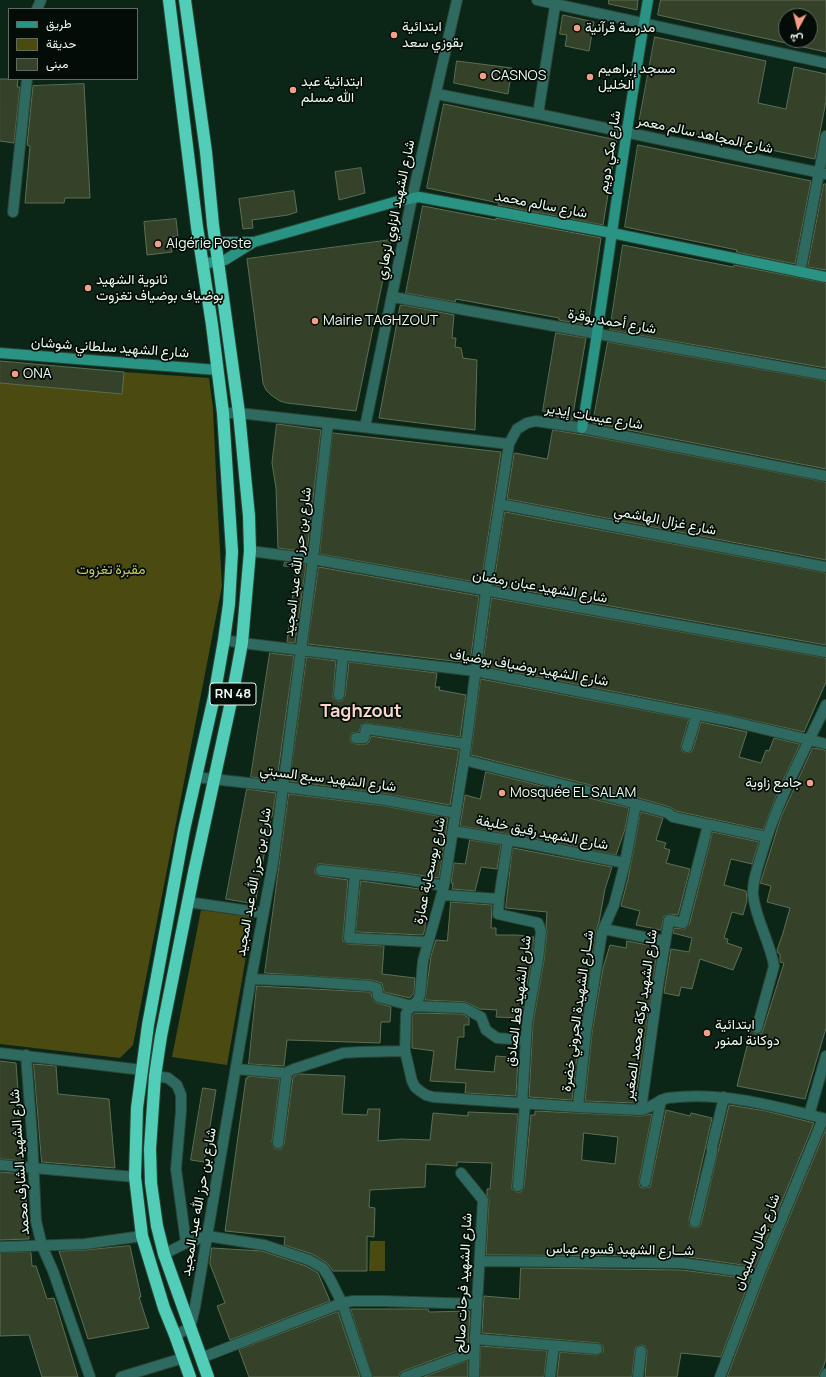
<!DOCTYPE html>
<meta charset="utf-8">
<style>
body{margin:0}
#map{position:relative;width:826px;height:1377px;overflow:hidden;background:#0b2617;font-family:Manrope,Vazirmatn,sans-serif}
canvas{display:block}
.legend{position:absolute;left:8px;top:8px;width:130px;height:72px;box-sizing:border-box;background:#030c06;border:1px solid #5f6b63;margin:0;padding:5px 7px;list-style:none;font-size:12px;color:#eafaef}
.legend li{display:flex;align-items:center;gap:8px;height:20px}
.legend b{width:20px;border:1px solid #5f6b63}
.north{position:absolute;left:778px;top:8px;width:40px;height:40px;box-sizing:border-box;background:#030c06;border:1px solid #5f6b63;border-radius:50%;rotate:187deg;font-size:11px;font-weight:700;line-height:16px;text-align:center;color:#eafaef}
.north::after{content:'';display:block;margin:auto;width:14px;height:18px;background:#f49e87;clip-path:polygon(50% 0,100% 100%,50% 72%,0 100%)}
</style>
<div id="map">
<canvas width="826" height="1377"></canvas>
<ul class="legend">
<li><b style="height:5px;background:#2a9484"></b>طريق</li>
<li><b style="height:11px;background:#4b4a10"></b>حديقة</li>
<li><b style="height:11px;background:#344229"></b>مبنى</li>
</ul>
<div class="north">ش</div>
</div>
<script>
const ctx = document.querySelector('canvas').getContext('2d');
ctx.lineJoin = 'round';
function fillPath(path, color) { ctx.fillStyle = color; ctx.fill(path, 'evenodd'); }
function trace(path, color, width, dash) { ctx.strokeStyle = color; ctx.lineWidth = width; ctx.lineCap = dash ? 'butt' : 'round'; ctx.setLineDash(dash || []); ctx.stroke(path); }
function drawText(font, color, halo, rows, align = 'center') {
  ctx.font = font + ' Manrope,Vazirmatn,sans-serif'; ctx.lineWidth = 3.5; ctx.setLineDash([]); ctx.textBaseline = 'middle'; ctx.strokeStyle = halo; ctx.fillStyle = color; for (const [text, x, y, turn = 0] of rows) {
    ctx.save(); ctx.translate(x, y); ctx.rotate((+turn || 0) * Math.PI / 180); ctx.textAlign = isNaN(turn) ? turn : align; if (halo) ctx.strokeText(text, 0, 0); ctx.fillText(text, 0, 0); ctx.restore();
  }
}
const green = new Path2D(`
 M124,372L209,378L213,408L217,496L222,586L133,1045L120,1058L0,1044V383L122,394Z
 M201,910L253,917L227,1065L172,1057Z
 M370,1241H385V1271H369Z`);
const building = new Path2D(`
 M609,0H638L637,10L609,4Z
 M661,0H826V52L790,44L791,40H810V16H786V43L658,15Z
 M563,15L594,22L589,51L565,46L567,35L560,34Z
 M655,37L766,61L758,103L786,109L794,67L826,74V101L815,159L639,123Z
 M457,61L512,68L508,94L454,83Z
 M0,79H18L17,87H20L14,143L0,141Z
 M84,84L90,198H65L64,203H25L30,146L27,145L33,86Z
 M444,104L617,140L603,225L498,205L499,203L427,188Z
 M638,145L811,181L795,264L736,252L737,250L625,227Z
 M361,168L365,193L339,200L335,172Z
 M824,184H826V270L808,267Z
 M294,191L297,212L288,215L252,220L253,228L243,229L239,199Z
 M423,206L496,220V218L601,238L588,326L559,320V318L456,299L455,302L406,293Z
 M176,219L178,236L170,237L172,252L147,255L144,222Z
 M391,240L356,411L287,403L280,401L271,395L266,390L263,383L247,259Z
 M623,245L733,267L734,265L826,283V368L610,330Z
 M403,305L454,315L452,338H456L455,347L461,348L463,358L477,360L475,430L379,418L400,306Z
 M556,333L586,338L572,420L556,417L557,414L543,411Z
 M608,342L826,381V469L593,423Z
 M0,361L124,372L122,394L0,383Z
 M277,424L321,430L307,552L278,548L276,488L272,463Z
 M553,430L590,436L826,482V560L507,499L514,454L515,453L547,459Z
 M333,433L501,452L481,583L320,554Z
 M505,512L826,573V645L494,585Z
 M285,562L306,565L295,643L287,642L296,567L284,566Z
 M319,567L479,596L470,663L308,644Z
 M492,598L826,658V682L804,732L698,708L483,666Z
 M270,653L294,656L277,780L251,777Z
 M307,657L336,661L333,695V698L338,701H342L345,696L349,662L437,673L435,687H440L439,690L466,695L460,737L366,723L361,725L359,732L352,733L350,738L351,742L356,744H367L369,742L371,736L459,750L450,805L387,794L290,781Z
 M481,679L689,719L681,746L682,751L686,753L691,752L693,749L701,722L747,732L739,757L761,763L766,750L769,751L774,738L800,744L777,794L763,830L676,811L670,807L614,791L471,755Z
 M813,748L826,750V1028L805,1099L737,1086L751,1030L755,1034H758L762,1033L763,1030L784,963L780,962V954L778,953L777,950L783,933L790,908L767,902L771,886L760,883L761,881L781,817Z
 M486,772L629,808L625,829L616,855L527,837L460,826L465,795L480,799Z
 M247,789L276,793L272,817H271L255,904L226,899Z
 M289,794L385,806L448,818L439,878L404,873L322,864H318L315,869V873L320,876L348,880L343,937V941L349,944L384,946L382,974L415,978L414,993L410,998L384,992L382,983L371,980L265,973Z
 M641,812L663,818L656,840L666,843L664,848L670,850L666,863L690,869L678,915L670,914L664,916L661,930L636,925L640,911L621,906L628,879Z
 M713,832L759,842L752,864L731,859L724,885L746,891L747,900L743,915L732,912L724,938L728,939L727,943L742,948L733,970L700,959L692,989L681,987L679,996L664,993L671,949L689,952L692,938L673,933L674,928L685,929L689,925Z
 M470,840L501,845L497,869L481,867L475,891L452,889L453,883H451L454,863L465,864Z
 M513,848L612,867L605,889L599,922L596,931L580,1031L572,1100L529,1097L533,1023L544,960L547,932L546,926L547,912L506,908Z
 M361,881L427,890L425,929L423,935L356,932Z
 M451,902L492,905L491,928H496V935H517L534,937L532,958L521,1018L496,1017L497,1010L480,1009L465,1002L425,1000L431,956L436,940L447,941Z
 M627,941L658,947L635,1103L585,1101L592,1033L603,968L610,945L626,948Z
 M257,986L369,992L371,993L372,997L375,1002L391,1007L390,1022H381L380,1043L287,1040L284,1066L249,1064Z
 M415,1013L462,1014L469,1018V1025H464V1037H458L455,1069L494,1072L496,1056L518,1058L516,1096L465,1093L466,1083L430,1081L434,1051L412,1048V1016Z
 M0,1061L16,1063L23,1161L0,1159Z
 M34,1064L56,1066L58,1094L109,1099L115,1168L42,1162Z
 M299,1074L345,1076L342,1114L367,1115L368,1109H380L378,1141L401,1139L430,1140L433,1113L468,1116V1112L518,1114L512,1185V1189L517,1192H521L524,1187L531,1115H535V1111L641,1116L652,1114L639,1181L640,1187L644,1188L650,1187L651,1183L666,1110L690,1116L691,1113L712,1118L689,1220L690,1226L694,1228L699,1227L701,1224L729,1105L766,1111L814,1123L755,1267L682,1256L486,1255L489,1200L487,1195V1189H490L492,1163L457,1162V1166L426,1164L425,1187L370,1190L369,1207L375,1208L374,1237L367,1236V1271H333L327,1263L312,1254L284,1245L285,1237L225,1231L246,1078H248V1076L280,1079L272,1142L274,1148L278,1149H281L284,1144L293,1077ZM584,1133L618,1137L615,1164L582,1160Z
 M203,1088L216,1090L204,1162L191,1160Z
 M826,1129V1359L823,1368L820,1372L819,1377H727L765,1276Z
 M0,1172L24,1174L29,1239L0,1240Z
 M130,1246L141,1297H139L149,1328L88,1339L59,1251L85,1250Z
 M212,1248L262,1251L306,1266L318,1273L330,1301L230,1340L217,1306L225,1303L210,1264Z
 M30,1252L31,1253L32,1266H36L47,1299L54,1298L78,1377H42L29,1335L0,1336V1253Z
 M521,1268L682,1270L750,1279L721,1357L681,1353L677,1377H645L647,1351L645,1346L641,1345L636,1347L635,1350L632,1377H557L560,1352L597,1355L603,1352V1346L598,1343L482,1333L484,1296L519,1299Z
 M351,1309H428L429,1312L470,1311L468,1347L403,1371L400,1373L399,1377H373Z
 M338,1312L360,1377H249L239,1350Z
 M481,1346L547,1351L544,1377H480Z
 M468,1361V1377H424Z`);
const street = new Path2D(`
 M537,0L826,63
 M37,9L41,0
 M437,94L538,114L826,174
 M538,114L556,0
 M13,212L27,79
 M800,272L826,136
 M393,297L826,375
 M223,413H239L328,423L509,444L517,429L527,423L536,421L582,428L826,476
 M365,427L412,198L457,0
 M509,444L486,591L464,760L444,886L423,961L420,995L418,1000L408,1010L406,1014L405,1051L412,1081L415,1087L420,1091L426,1095L433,1097L578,1107L641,1110C652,1108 658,1100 668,1098C722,1091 774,1106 826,1119
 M499,504L826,567
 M250,551L313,559L826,652
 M224,640L242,643L475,671L730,721L826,744
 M339,695L343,655
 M356,738H364L366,729C400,733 433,740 466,744
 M687,747L697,714
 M464,760L612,797L668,813L673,817L766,837
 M195,777L284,787L386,800L456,813
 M453,831L526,843L625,863
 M508,840L499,899L498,914L538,923L541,931L538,959L527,1022L522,1104
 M321,870L403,879L444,886
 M355,874L349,938L428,942
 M442,895L499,899
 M188,902L263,913
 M604,929L664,941
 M251,979L301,981L370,986L377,988L378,996L379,997L412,1006L464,1008L481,1017L486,1030L497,1038L526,1040
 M757,1028L774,966C770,942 756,920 753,895C752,882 758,866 762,853C777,801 803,754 826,705
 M0,1053L142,1070
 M26,1055L32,1135L36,1221L42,1246L53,1271L90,1377
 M236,1069L285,1073L294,1069L343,1053L359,1052L405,1051
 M155,1076L168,1078L177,1085L181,1095V1111L176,1169L186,1243
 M578,1107L586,1032L602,932L614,905L625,863L636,804
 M641,1110L658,986L669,920L683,923L708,825
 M809,1115L826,1056
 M278,1143L287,1072
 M0,1165L135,1177
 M461,1173L483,1200L475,1339L474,1377
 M645,1182L661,1100
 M518,1186L525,1104
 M695,1222L712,1152V1147L724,1097
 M0,1247L85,1244L142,1236
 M164,1254L186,1243L207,1236L264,1245L309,1260L323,1268L330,1279L342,1303L367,1377
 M480,1261L682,1263L759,1274
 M175,1335L190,1328L195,1307L251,979L273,863L313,559L328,423
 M475,1339L597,1349
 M201,1358L342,1303L353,1301H383L477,1304
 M121,1377L183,1358
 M405,1377L474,1352
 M550,1377L554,1346
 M638,1377L641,1351
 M720,1377L759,1274L823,1119
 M825,1377L826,1374`);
const secondary = new Path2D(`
 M199,246L224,242H254
 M202,264L225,260L254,242L398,201L419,197L612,233L826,277
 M0,353L217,370
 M582,428C606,286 623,142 648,0`);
const highway = new Path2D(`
 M169,0L197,227L212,325L223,413L232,552L229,604L224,640L214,697L184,830L148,1025L137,1108L135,1177L142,1236L164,1308L175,1335L190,1377
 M185,0L206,152L213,225L239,413L249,516L250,551L242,643L232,697L194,872L161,1036L155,1076L150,1149L151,1183L157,1226L164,1254L208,1377`);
const markers = [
 [577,28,4,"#f49e87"],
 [394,35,4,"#f49e87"],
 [483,76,4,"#f49e87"],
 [590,77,4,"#f49e87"],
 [293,90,4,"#f49e87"],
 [158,244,4,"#f49e87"],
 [88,288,4,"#f49e87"],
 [315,321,4,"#f49e87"],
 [15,374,4,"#f49e87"],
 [810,783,4,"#f49e87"],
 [502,793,4,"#f49e87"],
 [707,1033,4,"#f49e87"]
];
const shields = [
 [233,694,46]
];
const shieldNames = [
 ["RN 48",233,694]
];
const poiNames = [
 ["ابتدائية",402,27],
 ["بقوزي سعد",402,43],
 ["مدرسة قرآنية",585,28],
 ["مسجد إبراهيم",598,69],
 ["الخليل",598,85],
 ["CASNOS",491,76],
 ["ابتدائية عبد",301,82],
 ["الله مسلم",301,98],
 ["Algérie Poste",166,244],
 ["ثانوية الشهيد",96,280],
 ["بوضياف بوضياف تغزوت",96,296],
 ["Mairie TAGHZOUT",323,321],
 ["ONA",23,374],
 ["جامع زاوية",802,783,"right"],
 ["Mosquée EL SALAM",510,793],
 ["ابتدائية",715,1025],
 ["دوكانة لمنور",715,1041]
];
const streetNames = [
 ["شارع المجاهد سالم معمر",705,135,12],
 ["شارع مكي دويم",610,152,-81],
 ["شارع سالم محمد",541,205,11],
 ["شارع الشهيد الزاوي لزهاري",396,210,-78],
 ["شارع أحمد بوقرة",612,322,10],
 ["شارع الشهيد سلطاني شوشان",110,348,4],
 ["شارع عيسات إيدير",594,417,10],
 ["شارع غزال الهاشمي",665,521,11],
 ["شارع بن حرز الله عبد المجيد",298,562,-83],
 ["شارع الشهيد عبان رمضان",540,587,10],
 ["شارع الشهيد بوضياف بوضياف",529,668,10],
 ["شارع الشهيد سبع السبتي",328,779,7],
 ["شارع الشهيد رقيق خليفة",542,833,11],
 ["شارع بوسحابة عمارة",430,871,-78],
 ["شارع بن حرز الله عبد المجيد",254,882,-80],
 ["شارع الشهيد قط الصادق",519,1001,-83],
 ["شــارع الشهيدة الجروني خضرة",578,1011,-82],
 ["شارع الشهيد لوكة محمد الصغير",641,1015,-82],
 ["شارع الشهيد الشارف محمد",20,1162,-94],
 ["شارع بن حرز الله عبد المجيد",199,1202,-80],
 ["شارع جلال سليمان",757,1242,-68],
 ["شــارع الشهيد قسوم عباس",620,1250,1],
 ["شارع الشهيد فرحات صالح",464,1283,-87]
];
const parkNames = [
 ["مقبرة تغزوت",111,570]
];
const districtNames = [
 ["Taghzout",361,712]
];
fillPath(green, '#4b4a10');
fillPath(building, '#344229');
trace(building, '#5e6e53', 1);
trace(street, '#2a4435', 12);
trace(secondary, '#2a4435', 12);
trace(highway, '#2a4435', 14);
trace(street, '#2f6a60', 10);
trace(secondary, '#2a9484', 10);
trace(highway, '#51cdb8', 12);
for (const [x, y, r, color] of markers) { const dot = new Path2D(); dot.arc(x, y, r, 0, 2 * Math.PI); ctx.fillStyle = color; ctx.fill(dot); trace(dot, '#030c06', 1.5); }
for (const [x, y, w] of shields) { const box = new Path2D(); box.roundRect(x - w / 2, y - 11, w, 22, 3); ctx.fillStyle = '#030c06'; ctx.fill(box); trace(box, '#eafaef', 1); }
drawText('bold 13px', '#eafaef', null, shieldNames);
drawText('14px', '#eafaef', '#030c06', poiNames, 'left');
drawText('14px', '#eafaef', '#030c06', streetNames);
drawText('14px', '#c7c66d', '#030c06', parkNames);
drawText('bold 18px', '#f9d7cd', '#030c06', districtNames);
</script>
